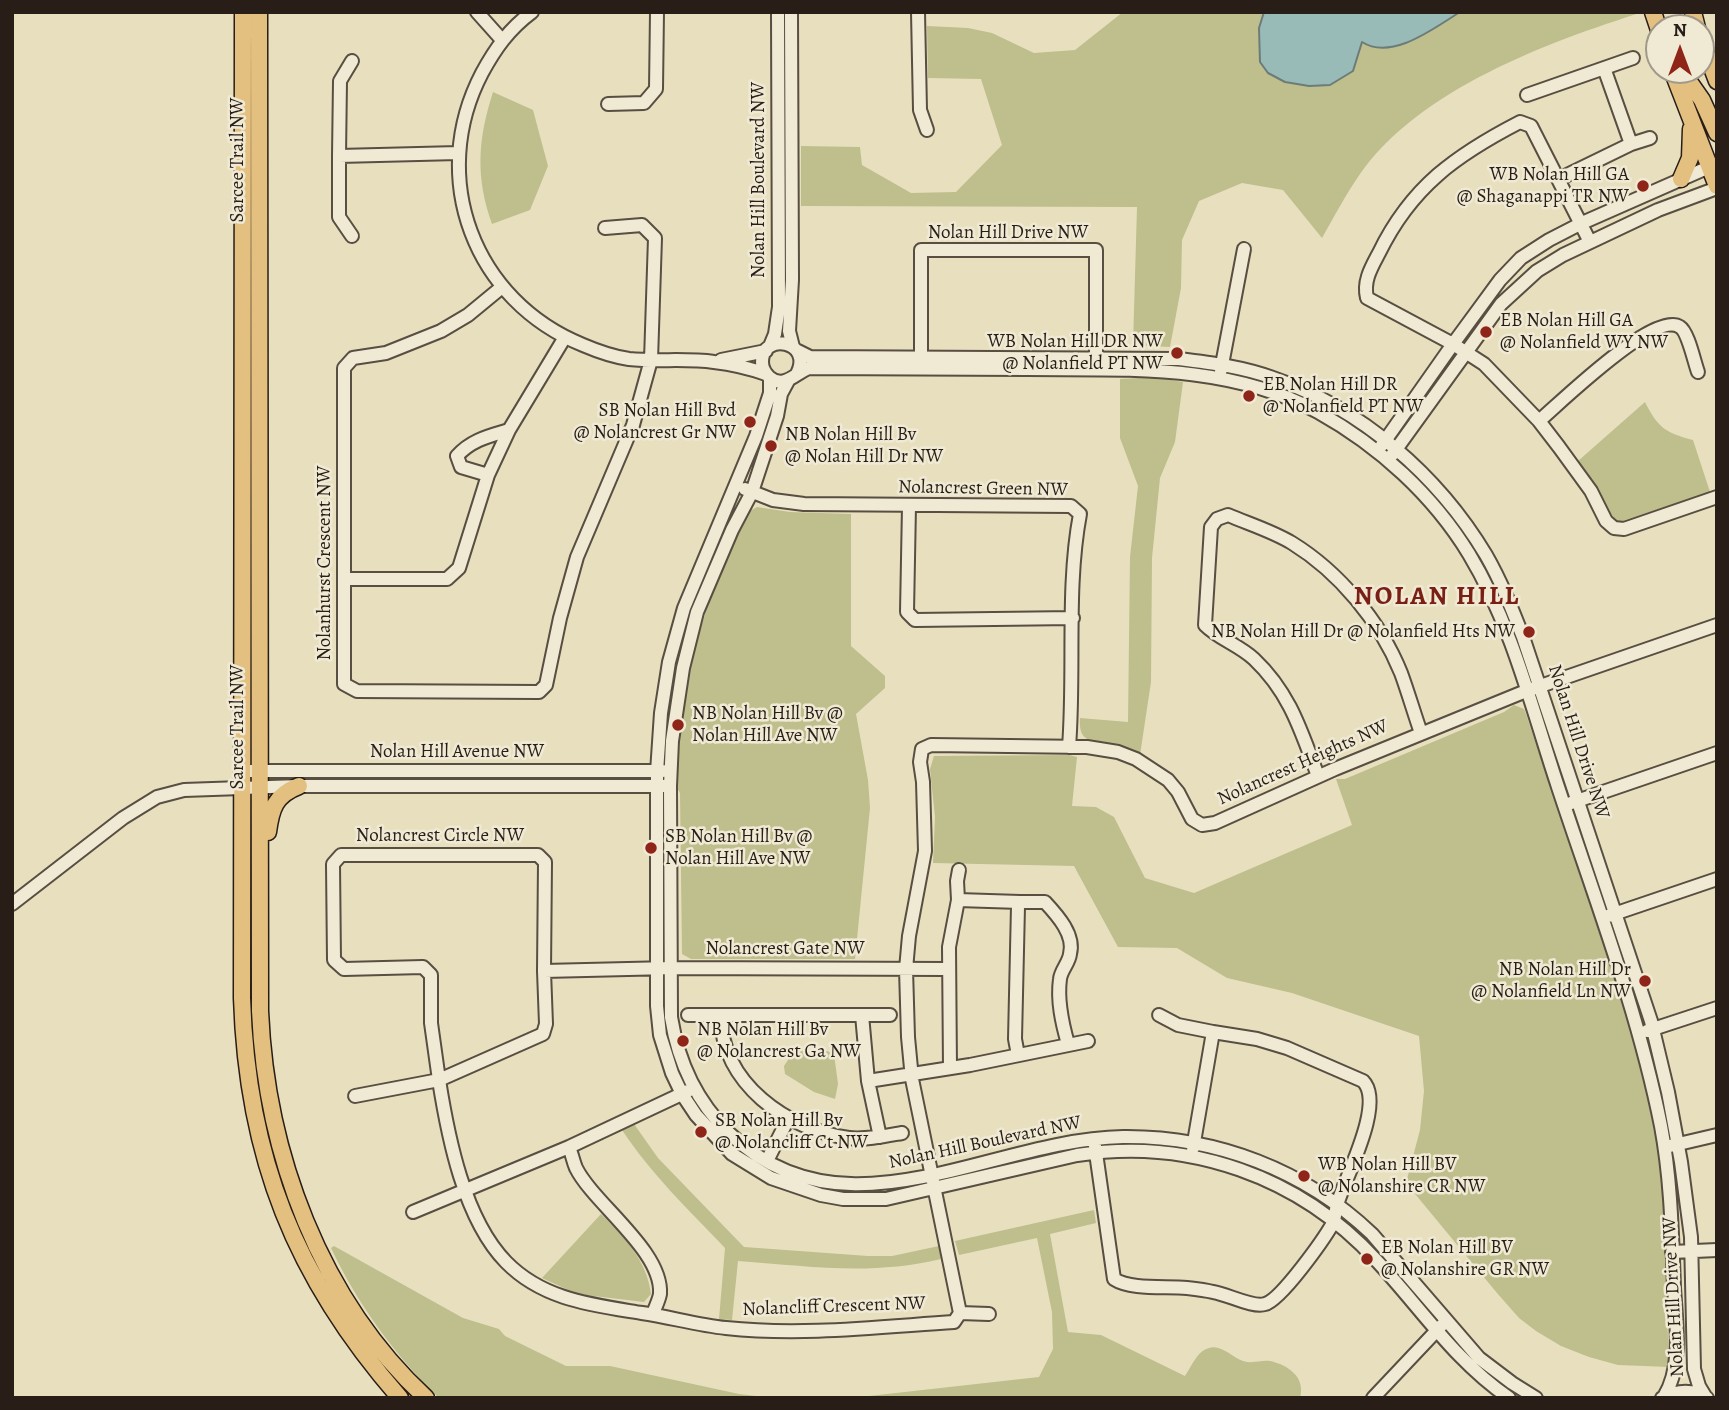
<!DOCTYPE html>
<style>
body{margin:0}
#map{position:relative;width:1729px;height:1410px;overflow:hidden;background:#e8dfbf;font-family:Alegreya,serif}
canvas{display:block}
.frame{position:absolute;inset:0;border:14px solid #281e17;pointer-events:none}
.north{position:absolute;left:1645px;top:14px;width:70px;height:70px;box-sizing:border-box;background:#f0ead5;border:2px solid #a09889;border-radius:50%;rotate:0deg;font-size:19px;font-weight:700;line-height:28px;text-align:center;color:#281e17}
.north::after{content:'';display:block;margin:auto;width:24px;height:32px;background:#8f2418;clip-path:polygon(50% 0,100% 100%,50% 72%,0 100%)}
</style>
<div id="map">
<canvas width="1729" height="1410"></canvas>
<div class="frame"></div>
<div class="north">N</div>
</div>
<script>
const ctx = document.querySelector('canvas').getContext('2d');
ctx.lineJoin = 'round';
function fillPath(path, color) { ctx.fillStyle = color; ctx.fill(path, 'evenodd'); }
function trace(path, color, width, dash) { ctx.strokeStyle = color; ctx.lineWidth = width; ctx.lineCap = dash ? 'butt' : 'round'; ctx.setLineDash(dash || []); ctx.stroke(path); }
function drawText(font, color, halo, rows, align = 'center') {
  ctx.font = font + ' Alegreya,serif'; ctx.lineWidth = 5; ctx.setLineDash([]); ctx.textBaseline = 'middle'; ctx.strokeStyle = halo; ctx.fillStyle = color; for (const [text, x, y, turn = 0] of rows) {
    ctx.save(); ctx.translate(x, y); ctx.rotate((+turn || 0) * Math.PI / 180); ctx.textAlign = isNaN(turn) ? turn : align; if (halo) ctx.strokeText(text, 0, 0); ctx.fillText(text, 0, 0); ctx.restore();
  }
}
const green = new Path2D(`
 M1123,12H1643C1548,42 1420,89 1360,174C1346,194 1334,217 1322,238L1283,190L1242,183L1199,201L1182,240L1181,288L1170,347L1133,345L1137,207L801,206V146L860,147L862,165L911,193L956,192L1002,145L981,79L928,78L927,26L968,28L992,33L1034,53L1075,50Z
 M493,92L533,110L548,166L530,210L492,224C475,176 478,139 493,92Z
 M1154,377L1183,382L1175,442L1160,478L1152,558L1151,682L1140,755C1131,750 1123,747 1114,745C1094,740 1078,745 1080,718L1128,722L1130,557L1138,486L1120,438V379Z
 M1645,402C1658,428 1666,433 1693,440L1710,492L1619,522C1610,518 1587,473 1578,461Z
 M757,507L790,512L851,514V646L885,676V688L856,714L868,780L870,808L855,959H691L682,954L680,793L677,788C681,682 700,606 748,512Z
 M1514,705L1524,709L1526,714L1631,1028L1645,1083L1658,1151L1663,1192L1669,1367L1618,1365L1589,1357L1561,1346L1536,1331L1519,1318L1497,1293L1406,1183L1420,1130L1424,1091L1419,1036L1292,993L1227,978L1177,948L1118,947L1074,866L933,863L935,817L930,769L934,756L1069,755L1077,757L1072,806L1096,807L1114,817L1145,878L1194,893L1352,825L1336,779H1345L1504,712Z
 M789,1050L827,1051L834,1054L838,1084L835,1099L814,1092L785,1074L784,1066L788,1060Z
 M634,1124L658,1158L744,1247L868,1256H892L939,1246L941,1259C869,1276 810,1266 738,1261L732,1320L719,1319L725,1248C687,1208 652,1175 622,1130Z
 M1094,1210L1096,1223L1050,1234L1068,1332L1101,1335L1185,1376C1192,1366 1197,1351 1209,1348C1221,1344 1232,1357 1243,1361C1252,1364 1261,1360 1270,1361C1288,1365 1306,1377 1300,1398H851L1039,1377L1053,1349L1052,1312L1037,1238L959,1255L955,1241Z
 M601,1214C624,1237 647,1260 651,1294L644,1302L577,1294L542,1278Z
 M334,1246L463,1318L499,1329L505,1336L566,1366H610L739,1394L773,1398H439C395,1356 357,1303 331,1248Z`);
const water = new Path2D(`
 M1264,12H1460C1434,28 1392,61 1362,42L1353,71L1330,85L1309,86L1285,82L1268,73L1260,62L1259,28Z`);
const minor = new Path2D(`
 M477,12L502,40
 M532,12C509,29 495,49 482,73C427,178 474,301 583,345C597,351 615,357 629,359C657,362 686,358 714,362C732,364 749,368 766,374
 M791,12L792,280L789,331L793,347
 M918,12L920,110L927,130
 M352,61L340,81L339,156V217L352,236
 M1604,68L1631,144
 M1527,95L1633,58
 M608,104L644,103L656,89L657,12
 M339,156L458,153
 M1559,179L1631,144L1650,138
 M1590,242L1531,126L1520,122C1456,155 1411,187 1379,253C1371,268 1363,281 1367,298L1453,344L1484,364L1539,421L1559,447L1591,491L1606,521L1614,528L1624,529L1717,497
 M502,287L468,315L441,331L386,353L353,358L344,368V684L357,691L539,692L546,685L560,618L577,557L633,425L651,360L655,238L642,225L605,228
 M770,346L775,334L779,307L778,12
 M798,351L810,357L1179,359C1211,363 1243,367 1273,378C1361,408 1438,475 1486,555C1501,581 1512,609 1523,637L1651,1021L1668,1092L1681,1162L1691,1237L1694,1369L1699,1386L1705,1396
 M921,357V250H1096V363
 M721,360L766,351
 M1221,370L1244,249
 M797,374C814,341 762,331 762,362C762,368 765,373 769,377C784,390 795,373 809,368C882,368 954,369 1027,369C1126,370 1228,363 1318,412C1379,446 1433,495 1469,554C1512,625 1532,709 1558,787C1595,899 1638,1011 1661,1126C1671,1179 1672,1233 1674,1287C1676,1322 1683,1366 1664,1397
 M770,378V393L756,436L684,608L669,662L661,713L657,772V1006L660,1035L672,1073L682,1094L696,1115L732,1154L771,1178L821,1195L843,1199H886L1077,1155C1189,1137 1300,1177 1376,1260C1421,1308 1453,1359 1509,1398
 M788,381L781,394L777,416L752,492L732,530L697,612L683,668L672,741L670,786L671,1017C678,1061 697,1102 729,1133C845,1245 990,1139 1123,1137C1216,1136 1305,1170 1372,1234L1479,1358L1512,1383L1536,1398
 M1539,421C1560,403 1655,310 1680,327C1688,332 1694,361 1698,372
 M1382,445L1453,344L1500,280L1521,258L1549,240L1582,223L1716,164
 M1392,455L1501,304L1537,271L1563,255L1658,210L1717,188
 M488,475L461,467L457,456C471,440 489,436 509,430
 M745,489L773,500L804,504L1071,506L1080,514C1066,588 1075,670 1069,747
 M909,506L907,612L915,620L1073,618
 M345,579H447L459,568L488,475L509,430L565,337
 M243,771H663
 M1318,776C1301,731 1290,693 1254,659C1239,645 1219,639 1205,625L1211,527L1217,519L1228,515C1249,524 1272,531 1292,543C1339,572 1380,621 1401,673C1408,692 1414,713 1421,733
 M1571,803L1717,753
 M341,855H538L545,862L544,971L546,1024L543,1034L439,1080L431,1023V975L423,967L344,969L334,960L333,864Z
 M958,900L1020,902
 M12,904L123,818L157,797L184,790L299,786H666
 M1608,916L1717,879
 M544,971L670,968L948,969
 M688,1015H890
 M862,1015L868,1081L880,1137
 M1159,1015L1178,1025L1213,1032
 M721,1016C721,1083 787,1130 849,1138C866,1140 885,1136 902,1133
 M1647,1031L1717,1008
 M1018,1055L1015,1039L1018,906L1020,902H1045C1058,916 1075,935 1070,954C1069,963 1061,970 1060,979C1057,1001 1062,1023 1068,1044
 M950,1068L949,947L958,900L957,881L959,870
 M868,1081L970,1065L1088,1041
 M355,1096L439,1080C448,1137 464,1219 506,1262C543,1300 593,1305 642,1313C670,1317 697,1325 726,1328C801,1336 878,1327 954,1322L960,1313L912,1079L908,1037L906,969L909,936L925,851L923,782L920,762L922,749L931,745L1087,747L1118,752L1136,759L1168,780L1178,792L1192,819L1202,825L1215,823L1335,769L1526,691L1717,625
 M1095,1146L1114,1279C1131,1290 1165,1286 1187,1288C1196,1289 1205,1290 1213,1292C1227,1294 1253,1308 1265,1304C1281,1300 1324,1239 1333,1223C1336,1216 1335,1209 1338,1202C1346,1176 1385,1103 1363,1081L1287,1048L1257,1039L1213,1032L1193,1148
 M1670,1146L1717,1135
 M569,1147C572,1154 573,1161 576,1168C594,1204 663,1251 660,1294C659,1300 655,1308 653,1314
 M767,1161L788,1119
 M413,1212L569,1147L688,1091
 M1672,1252L1717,1250
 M960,1313L989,1314
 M1373,1398L1441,1326
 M1662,1398C1678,1390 1692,1389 1707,1398`);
const major = new Path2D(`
 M243,12L242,998C247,1157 295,1278 400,1398
 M259,12L260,1011C266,1153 320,1300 426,1398
 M1653,12L1659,30
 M1693,12L1697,28
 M1701,39L1717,81
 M1672,70L1717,186
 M1681,70L1702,100L1717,133
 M1681,179L1690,158L1691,129
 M268,832C271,809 275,795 299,786`);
const markers = [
 [1643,186,7,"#8f2418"],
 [1486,332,7,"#8f2418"],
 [1177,353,7,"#8f2418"],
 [1249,396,7,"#8f2418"],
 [750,422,7,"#8f2418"],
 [771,446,7,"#8f2418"],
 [1529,632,7,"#8f2418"],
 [678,725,7,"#8f2418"],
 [651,848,7,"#8f2418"],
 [1645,981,7,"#8f2418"],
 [683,1041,7,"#8f2418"],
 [701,1132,7,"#8f2418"],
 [1304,1176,7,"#8f2418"],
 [1367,1259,7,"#8f2418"]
];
const streetNames = [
 ["Sarcee Trail NW",238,160,-90],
 ["Nolan Hill Boulevard NW",759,180,-90],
 ["Nolan Hill Drive NW",1008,233],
 ["Nolancrest Green NW",983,489,1],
 ["Nolanhurst Crescent NW",325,563,-90],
 ["Sarcee Trail NW",238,727,-90],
 ["Nolan Hill Drive NW",1578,742,72],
 ["Nolan Hill Avenue NW",457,752],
 ["Nolancrest Heights NW",1303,763,-24],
 ["Nolancrest Circle NW",440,836],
 ["Nolancrest Gate NW",785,949],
 ["Nolan Hill Boulevard NW",985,1143,-12],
 ["Nolan Hill Drive NW",1674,1297,-93],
 ["Nolancliff Crescent NW",834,1307,-2]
];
const poiNames = [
 ["WB Nolan Hill GA",1629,175,"right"],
 ["@ Shaganappi TR NW",1629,197,"right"],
 ["EB Nolan Hill GA",1500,321],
 ["@ Nolanfield WY NW",1500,343],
 ["WB Nolan Hill DR NW",1163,342,"right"],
 ["@ Nolanfield PT NW",1163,364,"right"],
 ["EB Nolan Hill DR",1263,385],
 ["@ Nolanfield PT NW",1263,407],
 ["SB Nolan Hill Bvd",736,411,"right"],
 ["@ Nolancrest Gr NW",736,433,"right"],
 ["NB Nolan Hill Bv",785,435],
 ["@ Nolan Hill Dr NW",785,457],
 ["NB Nolan Hill Dr @ Nolanfield Hts NW",1515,632,"right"],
 ["NB Nolan Hill Bv @",692,714],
 ["Nolan Hill Ave NW",692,736],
 ["SB Nolan Hill Bv @",665,837],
 ["Nolan Hill Ave NW",665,859],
 ["NB Nolan Hill Dr",1631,970,"right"],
 ["@ Nolanfield Ln NW",1631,992,"right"],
 ["NB Nolan Hill Bv",697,1030],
 ["@ Nolancrest Ga NW",697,1052],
 ["SB Nolan Hill Bv",715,1121],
 ["@ Nolancliff Ct NW",715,1143],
 ["WB Nolan Hill BV",1318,1165],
 ["@ Nolanshire CR NW",1318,1187],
 ["EB Nolan Hill BV",1381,1248],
 ["@ Nolanshire GR NW",1381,1270]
];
const districtNames = [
 ["NOLAN HILL",1437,598]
];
fillPath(green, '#bebf8c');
fillPath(water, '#99bbb8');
trace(water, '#6c7c78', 2);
trace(minor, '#584e41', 16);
trace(major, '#281e17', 19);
trace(minor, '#f0ead5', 12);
trace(major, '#e4c080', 16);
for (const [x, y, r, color] of markers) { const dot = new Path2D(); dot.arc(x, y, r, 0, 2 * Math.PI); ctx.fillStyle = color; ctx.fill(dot); trace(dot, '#f0ead5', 2.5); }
drawText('19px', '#281e17', '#f0ead5', streetNames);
drawText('19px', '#281e17', '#f0ead5', poiNames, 'left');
ctx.letterSpacing = '2px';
drawText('bold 26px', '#7a1f14', '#f0ead5', districtNames);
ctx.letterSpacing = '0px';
</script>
